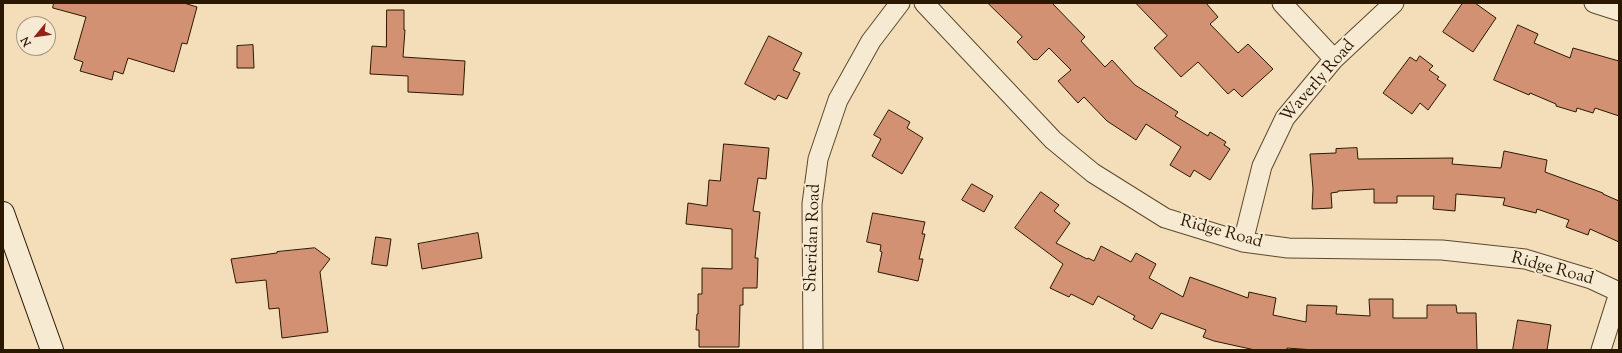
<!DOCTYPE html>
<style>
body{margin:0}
#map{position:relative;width:1622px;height:353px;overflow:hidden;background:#f3deb9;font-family:"Sorts Mill Goudy",serif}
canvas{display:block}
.frame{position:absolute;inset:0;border:4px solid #2b1800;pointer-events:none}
.north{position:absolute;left:16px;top:16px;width:40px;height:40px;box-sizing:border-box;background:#f7ead2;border:1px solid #a5967e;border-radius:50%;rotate:241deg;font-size:11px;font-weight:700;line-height:16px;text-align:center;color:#2b1800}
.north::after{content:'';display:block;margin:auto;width:14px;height:18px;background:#8f2418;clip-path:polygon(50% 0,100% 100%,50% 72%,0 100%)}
</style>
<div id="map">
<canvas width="1622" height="353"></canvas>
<div class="frame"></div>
<div class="north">N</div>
</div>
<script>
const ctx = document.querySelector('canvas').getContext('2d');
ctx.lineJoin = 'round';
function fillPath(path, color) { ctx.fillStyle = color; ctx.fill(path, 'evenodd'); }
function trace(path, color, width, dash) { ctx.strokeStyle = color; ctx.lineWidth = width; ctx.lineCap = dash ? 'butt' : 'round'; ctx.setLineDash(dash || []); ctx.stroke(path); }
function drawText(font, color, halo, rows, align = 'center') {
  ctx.font = font + ' "Sorts Mill Goudy",serif'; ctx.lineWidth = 4; ctx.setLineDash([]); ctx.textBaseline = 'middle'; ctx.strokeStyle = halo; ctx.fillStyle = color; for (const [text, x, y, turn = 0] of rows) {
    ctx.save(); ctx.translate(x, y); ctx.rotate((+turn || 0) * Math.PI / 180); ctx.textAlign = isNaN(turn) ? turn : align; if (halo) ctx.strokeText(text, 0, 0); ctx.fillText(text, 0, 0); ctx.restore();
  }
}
const building = new Path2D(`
 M54,3H184L197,7L187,44L182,43L174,72L128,58L123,74L114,71L112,80L80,71L83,62L74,59L86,17L53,8Z
 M988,3H1052L1085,37L1081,41L1105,67L1112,60L1135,85L1178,112L1175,116L1208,136L1210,132L1226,142L1224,145L1230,149L1210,180L1194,170L1190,177L1170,165L1181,147L1146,124L1136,140L1107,121L1084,97L1078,103L1058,81L1071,70L1049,48L1037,60L1035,59L1034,60L1017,42L1022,37Z
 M1136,3H1206L1218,17L1210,24L1238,53L1248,44L1273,69L1242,97L1234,89L1228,94L1198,62L1181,77L1154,48L1167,36Z
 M1463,3H1475L1496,18L1473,52L1443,32Z
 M387,10H404V30H405L403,57L465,61L463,95L408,92V76L370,74L372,46L386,47Z
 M1518,25L1538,34L1534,43L1570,58L1573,48L1619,61V116L1595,108L1593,113L1577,108L1576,112L1556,106V104L1530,93L1529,95L1494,80Z
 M769,36L802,53L793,70L800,73L787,99L778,95L775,100L745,84Z
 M253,45L254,68H237V46Z
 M1420,56L1433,66L1429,70L1439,77L1437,79L1446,85L1428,110L1420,103L1412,114L1383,93L1410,57L1416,61Z
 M889,110L910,122L907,128L923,138L902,174L872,156L881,139L874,135Z
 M724,144L769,148L766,179L758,178L753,211L760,212L755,258H758L757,288H743V305H740L739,347H699V330H696L697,314H698V294H702V268L732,269V229L686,224L688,203L707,206L709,180L720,181Z
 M1357,148L1358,159L1453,158L1452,164L1501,168L1504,151L1547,160L1545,172L1603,193V194L1619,201V242L1590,229L1588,235L1566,227L1569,220L1537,209L1536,213L1503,205L1505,198L1456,194L1455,211L1433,209L1434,196H1397V203H1374V189L1338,191V192L1331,193L1332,208L1312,209L1313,189L1310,154L1336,153V149Z
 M972,184L993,196L984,212L962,200Z
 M1041,192L1059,205L1054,211L1070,223L1056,243L1087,259L1088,258L1094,261L1101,246L1131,262L1136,253L1156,264L1149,278L1183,297L1190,277L1248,298L1249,292L1276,298L1273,315L1306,322L1307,305L1337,306L1336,314L1370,316L1369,299H1393V318H1427V305H1456L1457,313H1476L1477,350H1314L1287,348V350H1255L1214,341L1203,337L1206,330L1161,313L1152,329L1133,319L1135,316L1098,296L1093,305L1071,294L1069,297L1050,288L1063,264L1015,228Z
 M873,213L925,222L922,234H925L919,259H923L918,281L878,272L882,252L880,251L881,245L867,242Z
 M478,233L482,258L422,269L418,244Z
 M376,237L391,239L387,266L372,264Z
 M315,248L330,259L320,272L328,332L282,338L279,308L269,309L266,280L236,283L231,259L277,253V252Z
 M1518,320L1551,325L1547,350H1513Z`);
const minor = new Path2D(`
 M924,3L1053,140L1093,173L1165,218L1243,242L1288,248L1442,250L1525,259L1591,279L1619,292
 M1282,3L1334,59
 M1594,3L1619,11
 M1243,242L1262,166L1285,118L1334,59L1394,3
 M813,350L812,204L818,159L838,100L871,41L900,3
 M1601,350L1619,293`);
const secondary = new Path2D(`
 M3,213L52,350`);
const streetNames = [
 ["Waverly Road",1319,82,-49],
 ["Ridge Road",1221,233,15],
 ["Sheridan Road",814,238,-88],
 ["Ridge Road",1552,270,15]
];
fillPath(building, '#d29173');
trace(building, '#2b1800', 1);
trace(minor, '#5d4a2e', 21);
trace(secondary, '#2b1800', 24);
trace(minor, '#f7ead2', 19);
trace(secondary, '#f7ead2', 22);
drawText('17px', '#2b1800', '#f7ead2', streetNames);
</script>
